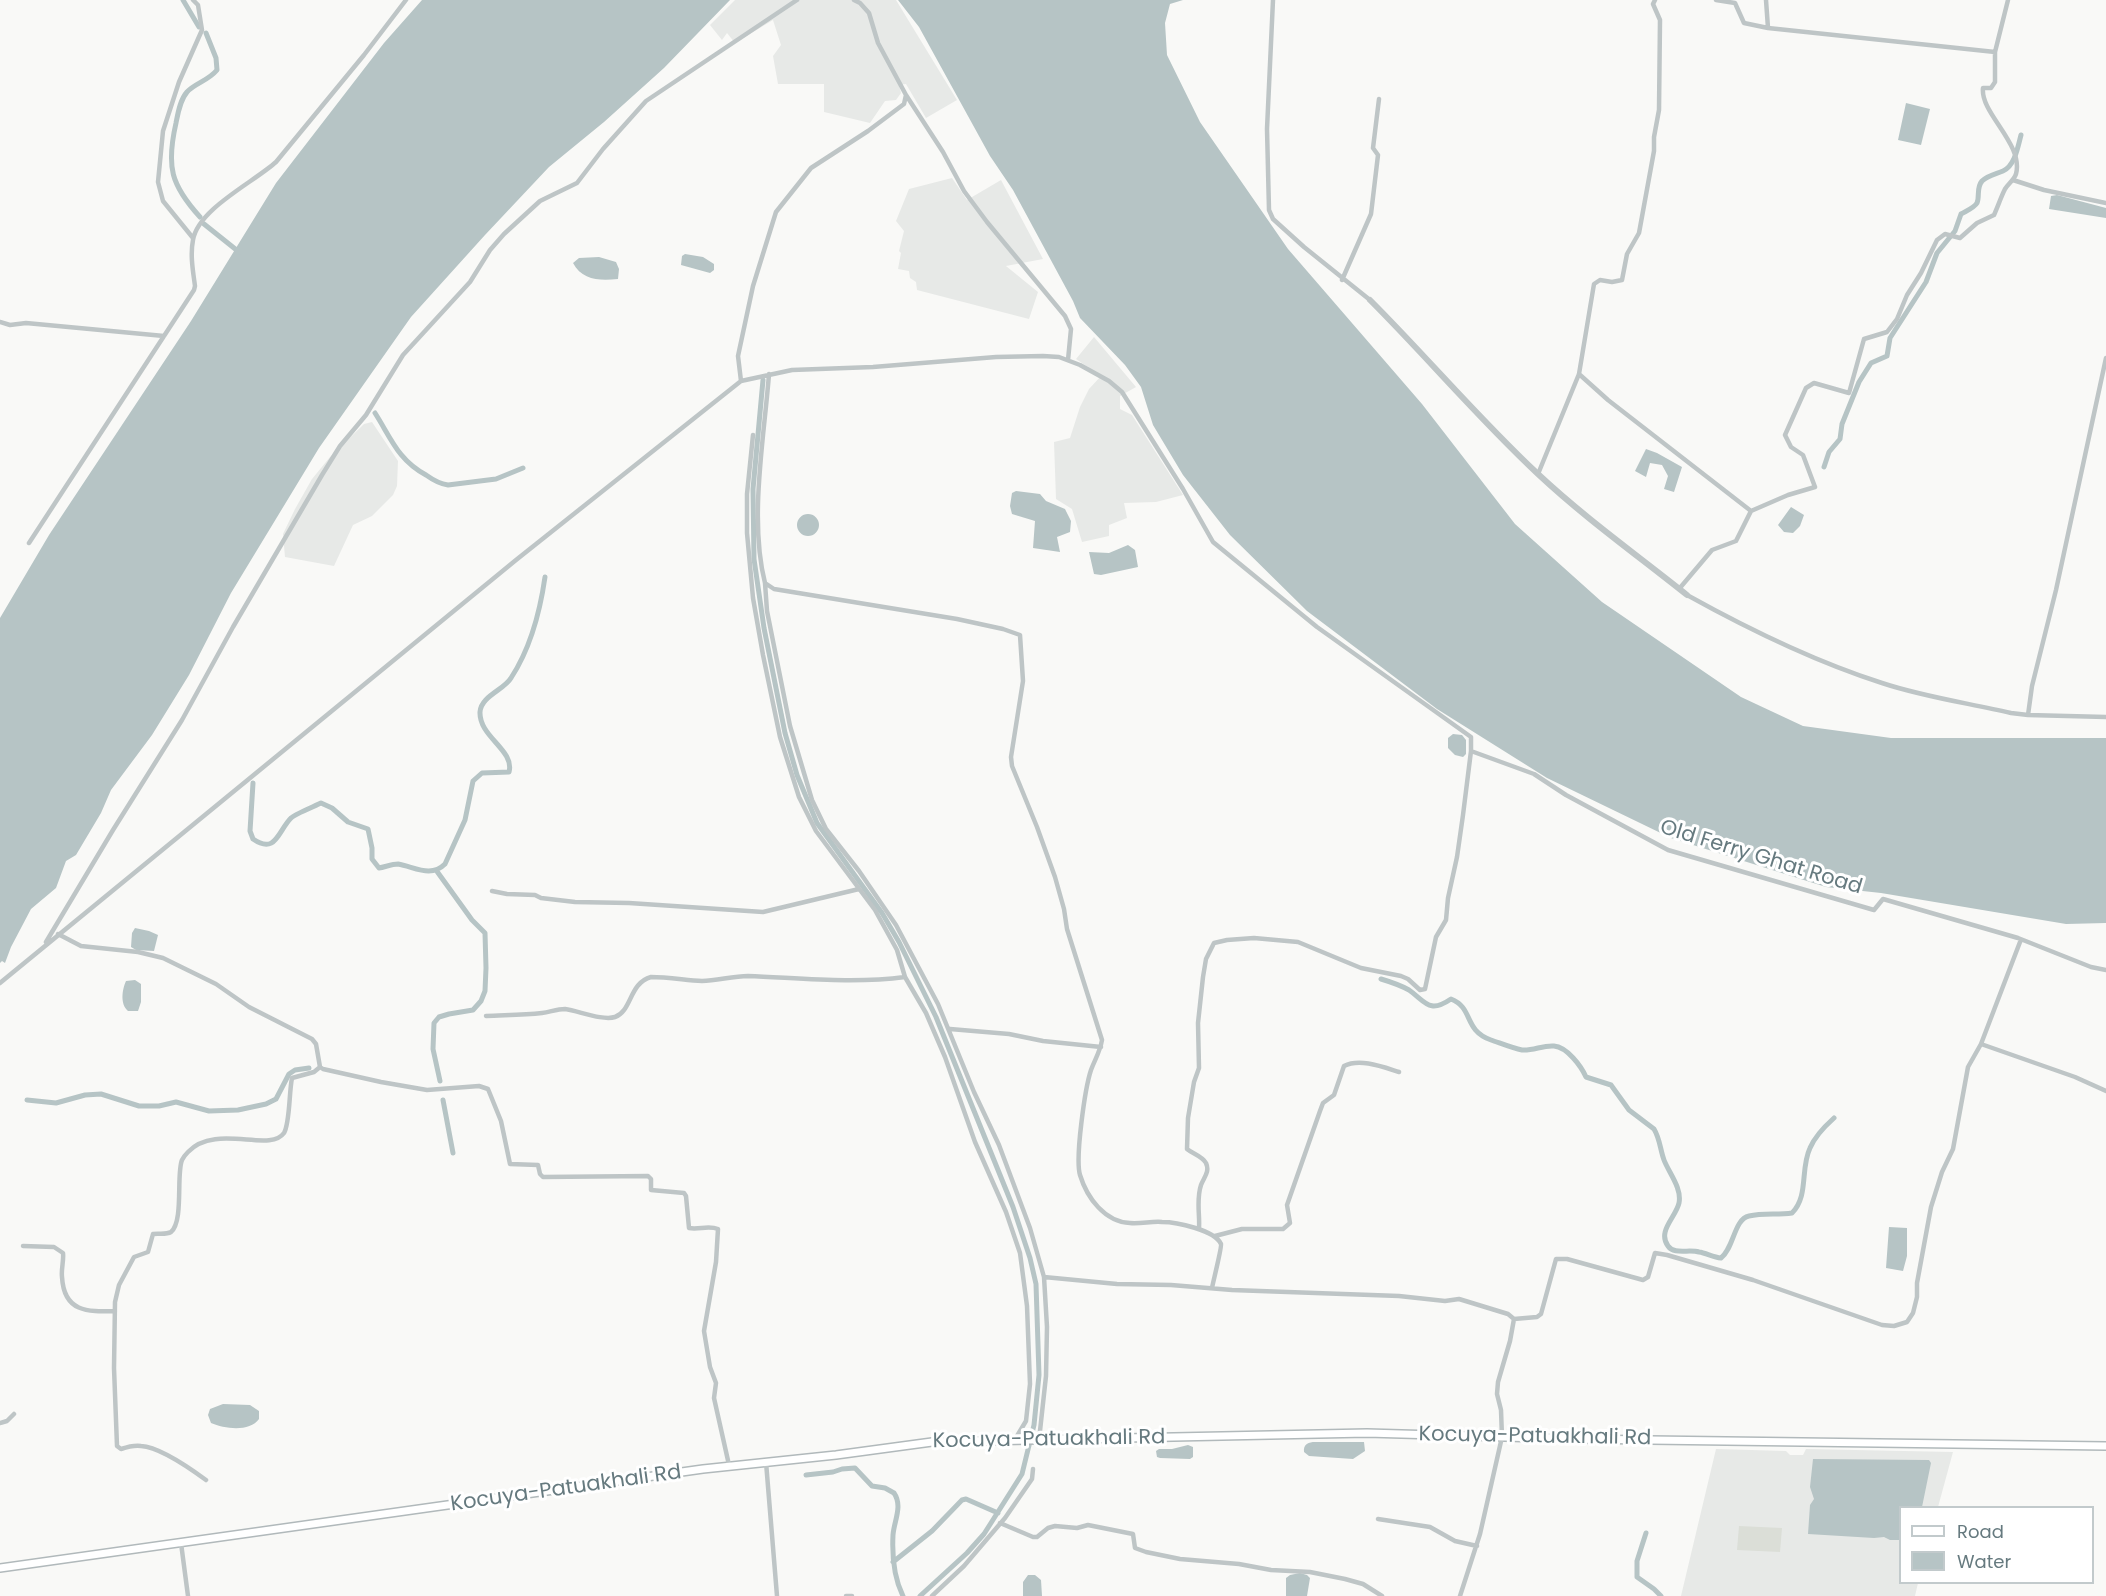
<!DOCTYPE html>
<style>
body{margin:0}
#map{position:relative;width:2106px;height:1596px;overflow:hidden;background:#f9f9f7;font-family:Poppins,sans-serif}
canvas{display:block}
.legend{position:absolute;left:1899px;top:1506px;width:195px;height:78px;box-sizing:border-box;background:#fff;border:2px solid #c2cacc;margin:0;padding:8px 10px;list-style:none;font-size:18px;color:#667a7f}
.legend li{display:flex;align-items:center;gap:12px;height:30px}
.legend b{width:30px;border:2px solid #c2cacc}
</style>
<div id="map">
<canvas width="2106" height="1596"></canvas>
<ul class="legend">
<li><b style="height:8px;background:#fff"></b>Road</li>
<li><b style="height:16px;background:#b6c4c5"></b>Water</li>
</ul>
</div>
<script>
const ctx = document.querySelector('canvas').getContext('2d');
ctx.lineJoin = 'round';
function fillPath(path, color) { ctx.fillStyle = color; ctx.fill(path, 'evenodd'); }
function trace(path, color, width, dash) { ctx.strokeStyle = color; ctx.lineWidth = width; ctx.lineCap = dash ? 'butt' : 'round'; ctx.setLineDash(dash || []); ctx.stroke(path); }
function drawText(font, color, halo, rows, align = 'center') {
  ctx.font = font + ' Poppins,sans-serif'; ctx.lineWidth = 6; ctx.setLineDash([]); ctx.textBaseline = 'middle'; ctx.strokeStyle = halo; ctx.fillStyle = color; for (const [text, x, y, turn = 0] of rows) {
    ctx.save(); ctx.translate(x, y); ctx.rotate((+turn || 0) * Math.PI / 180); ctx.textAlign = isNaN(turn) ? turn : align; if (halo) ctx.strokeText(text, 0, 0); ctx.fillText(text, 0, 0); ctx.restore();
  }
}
const built = new Path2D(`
 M735,0H896L957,100L926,118L906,84L899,85L901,93L896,100L885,101L870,123L824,112V84H778L773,56L781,45L773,20L735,43L727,33L722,40L710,25Z
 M952,178L967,200L1001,180L1043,259L1006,266L1038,292L1029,319L917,290L916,282L910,278L909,271L898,269L901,253L899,251L904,231L896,221L909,189Z
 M1094,337L1136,387L1120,396V409L1132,415L1183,495L1156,502L1124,503L1127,518L1109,525V536L1082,542L1072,509L1056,499L1054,442L1070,438L1080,407L1089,389L1101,376L1076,359Z
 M372,422L398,461L397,486L393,495L372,516L353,525L334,566L285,557L283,534L295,509L312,479L330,457L364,424Z
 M1716,1449L1786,1451L1790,1455H1803L1806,1449L1953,1452L1938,1507L1900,1508V1582L1918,1583L1915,1596H1681Z`);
const green = new Path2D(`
 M1739,1526L1782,1528L1780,1552L1737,1550Z`);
const water = new Path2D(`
 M422,0H730L664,68L604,122L549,167L485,235L411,317L319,448L231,593L189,675L152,735L111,790L101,813L76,855L66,861L56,888L31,909L11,947L5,963L2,961L0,963V618L49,535L191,321L276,183L384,43Z
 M898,0H1183L1170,4L1165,23L1167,55L1200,122L1288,249L1422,404L1515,524L1602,602L1741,697L1803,726L1891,738H2106V923L2066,924L1881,893L1826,887L1671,838L1547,778L1437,709L1307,611L1230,535L1183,475L1153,425L1141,387L1125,365L1080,318L1073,301L1013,190L990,156L919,27Z
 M1906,103L1930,109L1921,145L1898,140Z
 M2057,195L2106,208V218L2049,209L2051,196Z
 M685,254L703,257L714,264V270L710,273L681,265L682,256Z
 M599,257L616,262L619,269L618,279C599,281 582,280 573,263L579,258Z
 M1646,449L1657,453L1682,467L1674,492L1664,489L1668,476L1662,465L1650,463L1646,477L1635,471Z
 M1016,491L1040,494L1046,501L1065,509L1071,521L1070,532L1057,537L1060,552L1033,548L1035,521L1012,514L1010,506L1012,493Z
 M1791,507L1804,515L1800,526L1793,533L1784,532L1778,525Z
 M797 525a11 11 0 1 1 22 0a11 11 0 1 1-22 0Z
 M1128,545L1135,550L1138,567L1101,575L1094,574L1089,552L1109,553Z
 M1453,734L1462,735L1466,740V754L1463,757L1455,755L1448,748V738Z
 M135,928L149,931L158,935L154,951L136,950L131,947L132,933Z
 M135,980L141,984V1002L138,1011H128C120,1004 122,990 126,981Z
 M1889,1227L1907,1228V1256L1903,1271L1886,1268Z
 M223,1404L250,1405L259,1411V1419C250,1432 225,1429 211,1423L208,1415L210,1409Z
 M1315,1442H1364L1365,1451L1353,1459L1309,1456L1304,1452C1303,1444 1309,1442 1315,1442Z
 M1188,1445L1193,1447V1457L1190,1459L1160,1458L1157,1457L1156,1451L1159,1449H1172Z
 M1813,1459L1929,1460L1931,1463L1922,1507L1900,1508V1540H1890L1884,1537L1874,1538L1808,1534L1810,1505L1814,1499L1810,1487Z
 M1300,1573L1307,1575L1310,1578L1307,1596H1286V1578L1290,1575Z
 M1028,1575H1035L1041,1580L1042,1596H1023V1582Z`);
const canal = new Path2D(`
 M183,0L199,27
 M200,217C171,185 166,167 176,123C178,113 180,100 187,92C195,83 208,81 217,70L216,58L206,33
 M204,224L239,252
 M763,380L753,489L754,559L764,628L785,733L797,775L817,823L882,913L899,942L936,1017L1013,1207L1030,1258L1036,1284L1039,1375L1034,1425L1022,1474L984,1534L967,1553L920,1596
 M375,413C391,438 398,460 426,475C433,480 440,484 448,485L496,479L523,468
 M1824,467L1829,452L1840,439L1842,424L1859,382L1871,363L1887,356L1890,338L1926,282L1937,253L1955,231L1961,214C1966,211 1974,208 1977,203C1980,196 1976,188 1982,181C1988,175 1996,174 2003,171C2015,166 2018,146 2021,135
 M253,783L250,831L253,839C276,855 278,831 291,818C293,815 315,806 321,803L332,808L348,822L368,829L372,848V859L379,868C385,867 392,864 398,864C415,867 431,878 445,864L465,820L473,781L482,773L509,772C515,750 479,737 480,712C481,696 504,690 511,678C530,649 540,612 545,577
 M436,870L472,920L485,933L486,968L485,991L481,1001L473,1010L449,1014L439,1017L434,1023L433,1049L440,1081
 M1381,979C1391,982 1400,985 1409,990C1426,1002 1429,1014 1451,999C1474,1008 1463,1030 1491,1040C1500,1043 1512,1048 1522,1050C1533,1051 1543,1045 1554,1046C1567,1047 1581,1066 1586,1077L1611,1085L1629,1110L1654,1129C1660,1139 1660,1149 1664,1160C1669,1173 1682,1188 1679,1203C1676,1217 1657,1231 1668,1246C1674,1255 1689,1249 1699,1252C1706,1253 1713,1257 1721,1258C1734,1248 1734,1219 1749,1216C1763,1213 1778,1215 1792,1213C1809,1196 1800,1169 1810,1148C1815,1136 1824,1127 1834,1118
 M27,1100L56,1103L85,1095L101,1094L139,1106H159L176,1102L209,1111L238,1110L266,1104L276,1099L289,1074L295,1070L309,1068
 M443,1100L453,1153
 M806,1475L833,1472L842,1469L855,1468L872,1486L885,1488L894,1493C903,1506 894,1521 893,1535C892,1555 894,1578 903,1596
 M1646,1533L1637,1561V1577L1654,1589L1661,1596
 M893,1562L932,1531L962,1500L966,1499L998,1513`);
const minor = new Path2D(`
 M193,0L198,5L202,30L179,82L163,131L158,182L163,201L193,238
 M1273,0L1267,129L1269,210L1273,219L1304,247L1370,300
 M1716,0L1735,3L1744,23L1768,28L1995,52
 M1766,0L1768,28
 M906,95L943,152L964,191L987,222L1065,316L1071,329L1068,360
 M2013,180L2044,190L2106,203
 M1342,280L1371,214L1378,155L1373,148L1379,99
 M0,322L10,325L26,323L164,336
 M769,374C764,439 749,520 765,583L774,589L957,619L1003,629L1020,635L1023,681L1011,757L1012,766L1037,827L1055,877L1064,909L1067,929L1102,1040C1100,1052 1095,1059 1091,1070C1085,1088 1075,1158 1080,1175C1087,1198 1105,1222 1130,1223C1141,1224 1152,1221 1162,1222C1176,1222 1215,1230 1221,1244C1222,1247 1213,1282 1212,1288
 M1579,374L1608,400L1751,511
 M741,381L738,356L753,286L776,212L811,168L868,131L904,104L906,95L878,43L869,13L860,3L854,0
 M753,435L747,494V533L753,598L763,655L780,737L799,797L816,831L875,910L897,950L905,977L926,1013L945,1057L975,1142L1006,1212L1020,1253L1027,1306L1030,1384L1026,1421L1014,1441
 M1538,474L1579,374L1594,284L1600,280L1612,282L1622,280L1627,254L1639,233L1654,151V137L1659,110L1660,20L1653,4L1655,0
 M29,543L194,290L195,286C193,271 190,255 193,240C198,209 254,182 276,162L364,55L406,0
 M765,583L767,611L790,726L812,800L826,829L859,871L896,925L938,1004L974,1092L999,1145L1030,1228L1044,1277L1047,1327L1046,1376L1039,1440
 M1679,589L1712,550L1736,541L1751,511L1788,495L1815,487L1803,455L1791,447L1785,435L1806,388L1814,383L1849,393L1864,339L1887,332L1897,319L1907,295L1921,273L1937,240L1945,234L1960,238L1977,223L1994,215C1998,206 2001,197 2005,189C2008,184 2014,180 2016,174C2024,144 1980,113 1983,88H1991L1995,82V52L2008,0
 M1687,595C1750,630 1813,661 1882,683C1924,697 1968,703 2011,713L2028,715L2106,717
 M2028,715L2032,686L2056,590L2106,358
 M492,891L507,894L535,895L541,898L575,902L629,903L763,912L859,889
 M58,934L81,946L138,952L163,958L216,984L249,1007L312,1039L316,1044L320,1067L323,1069L381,1082L427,1090L479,1086L488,1089L501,1121L510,1164L538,1165L540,1174L543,1177L648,1176L651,1179V1190L684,1193L686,1196L689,1228C699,1230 708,1225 718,1229L716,1262L704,1331L710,1367L716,1383L714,1398L729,1465
 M46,942L113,830L182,720L233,627L322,475L340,446L366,415L403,355L470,282L490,250L504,234L540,201L577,183L603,149L646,101L797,0
 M2020,942L1981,1044L2075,1077L2106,1091
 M0,983L516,560L741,381L792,370L873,367L996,357L1043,356L1059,357L1080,365L1109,381L1122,392L1183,489L1213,542L1317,627L1471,737V751L1534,774L1566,795L1668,850L1874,910L1883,899L2018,938L2091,967L2106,970
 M486,1016C505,1015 523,1015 542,1013C550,1012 557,1009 565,1009C579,1011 603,1021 615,1017C632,1011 629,983 651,977C668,977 685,980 702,981C717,981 732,976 748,976C800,978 853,984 905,977
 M950,1029L1009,1034L1043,1041L1101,1047
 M1199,1228C1200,1214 1196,1200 1201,1185C1204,1177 1210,1172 1206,1163C1202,1156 1193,1154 1187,1149L1188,1118L1194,1082L1199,1068L1198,1023L1203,977L1206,959L1214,943L1227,940L1254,938L1298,942L1361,968L1401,976L1408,979L1420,990L1425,989L1436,937L1446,920L1448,898L1457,857L1463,815L1471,751
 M1215,1236L1242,1229H1283L1290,1223L1287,1205L1320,1111L1323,1103L1334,1095L1344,1066C1360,1058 1383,1067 1399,1072
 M23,1246L54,1247L63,1253C64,1260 61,1269 62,1277C64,1312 87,1312 115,1311
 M1044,1277L1117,1284L1171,1285L1232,1290L1399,1296L1445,1301L1459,1299L1508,1314L1514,1319
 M0,1423L7,1421L14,1414
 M766,1462L777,1596
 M206,1480C191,1469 159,1447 141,1446C134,1445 127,1447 121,1449L117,1446L114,1368L115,1302L119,1285L134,1257L148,1252L153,1234C158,1233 166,1235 171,1232C184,1221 176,1174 182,1160C183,1158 187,1153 188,1152C215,1123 270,1153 284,1133C290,1123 289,1092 292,1078L314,1072L320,1067
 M1378,1519L1430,1527L1455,1541L1477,1546
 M1000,1523L1033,1537H1037L1048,1528L1055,1526L1077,1528L1088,1525L1133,1534L1135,1548L1146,1552L1180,1559L1239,1564L1271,1570L1310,1572L1345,1579L1363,1584L1382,1596
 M181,1543L188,1596
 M846,1596H852
 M932,1596L964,1566L1005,1518L1032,1479L1033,1469
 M1460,1596L1480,1534L1502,1437L1501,1410L1497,1394L1498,1382L1510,1341L1514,1319L1537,1317L1541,1314L1556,1259H1567L1643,1280L1648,1277L1655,1253L1667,1255L1753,1280L1882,1325L1894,1326L1907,1322L1913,1313L1917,1297V1283L1931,1207L1942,1172L1953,1149L1968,1067L1981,1044`);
const tertiary = new Path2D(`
 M1370,300C1427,357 1479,419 1538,474C1585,518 1637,555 1687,595`);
const secondary = new Path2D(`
 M0,1568L703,1469L836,1455L932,1442L1367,1433L1574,1439L2106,1446`);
const streetNames = [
 ["Old Ferry Ghat Road",1761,858,17],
 ["Kocuya-Patuakhali Rd",1535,1437,1],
 ["Kocuya-Patuakhali Rd",1049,1440,-1],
 ["Kocuya-Patuakhali Rd",566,1489,-8]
];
fillPath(built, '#e7e9e7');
fillPath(green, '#dbded7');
fillPath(water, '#b6c4c5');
trace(canal, '#b6c4c5', 5);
trace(secondary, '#b1b9bb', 10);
trace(minor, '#bec5c6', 4.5);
trace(tertiary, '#bec5c6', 6);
trace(secondary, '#fff', 7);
drawText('21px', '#667a7f', '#fff', streetNames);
</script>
